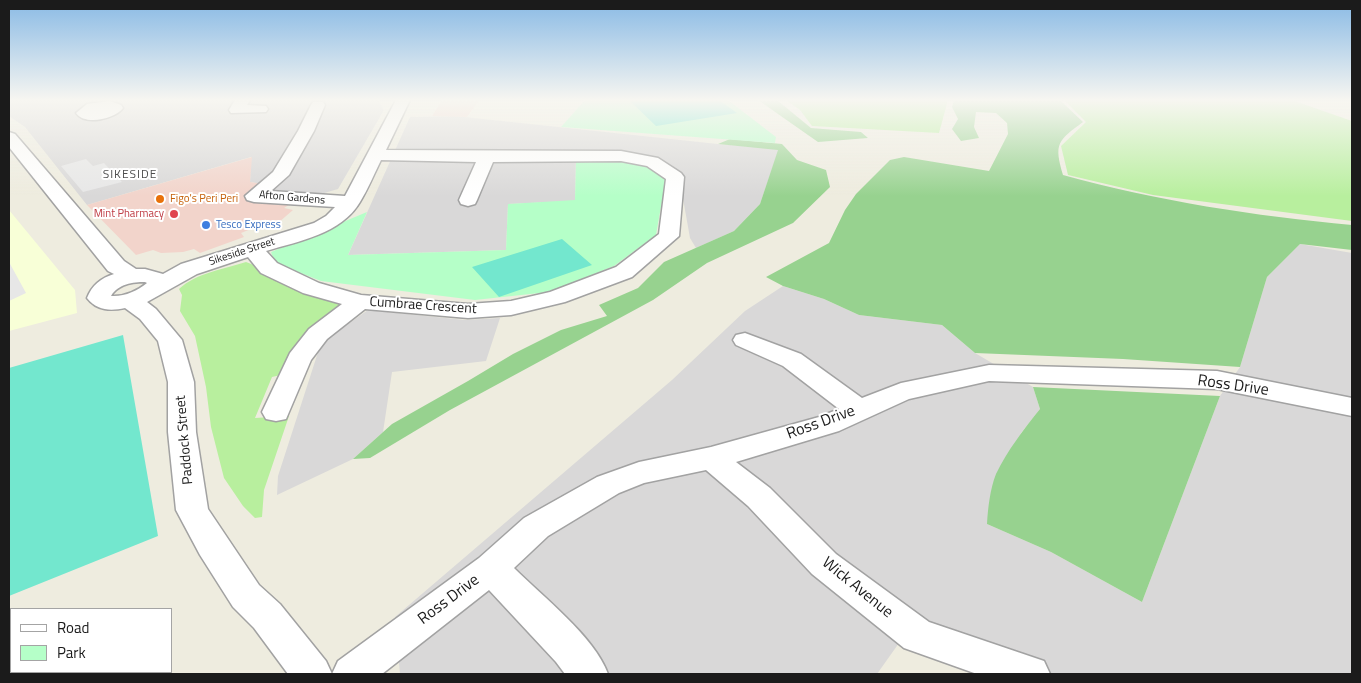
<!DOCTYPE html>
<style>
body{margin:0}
#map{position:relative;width:1361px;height:683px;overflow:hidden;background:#eeecdf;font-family:"Titillium Web",sans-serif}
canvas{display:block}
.frame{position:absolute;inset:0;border:10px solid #1b1b1b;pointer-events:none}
.legend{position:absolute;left:10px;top:608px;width:162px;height:65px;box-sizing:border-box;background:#fff;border:1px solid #a4a4a4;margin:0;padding:6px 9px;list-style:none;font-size:15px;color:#1b1b1b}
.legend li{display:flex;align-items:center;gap:10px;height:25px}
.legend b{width:25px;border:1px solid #a4a4a4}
</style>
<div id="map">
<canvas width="1361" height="683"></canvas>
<div class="frame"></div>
<ul class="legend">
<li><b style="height:6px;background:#fff"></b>Road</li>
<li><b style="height:14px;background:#b5ffc8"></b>Park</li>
</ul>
</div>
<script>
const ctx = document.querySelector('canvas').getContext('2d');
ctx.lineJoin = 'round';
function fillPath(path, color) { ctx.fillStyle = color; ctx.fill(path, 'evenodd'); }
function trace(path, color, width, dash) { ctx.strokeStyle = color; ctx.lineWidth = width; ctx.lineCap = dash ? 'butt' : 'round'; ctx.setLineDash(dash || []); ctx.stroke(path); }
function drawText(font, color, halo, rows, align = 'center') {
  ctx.font = font + ' "Titillium Web",sans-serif'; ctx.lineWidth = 4; ctx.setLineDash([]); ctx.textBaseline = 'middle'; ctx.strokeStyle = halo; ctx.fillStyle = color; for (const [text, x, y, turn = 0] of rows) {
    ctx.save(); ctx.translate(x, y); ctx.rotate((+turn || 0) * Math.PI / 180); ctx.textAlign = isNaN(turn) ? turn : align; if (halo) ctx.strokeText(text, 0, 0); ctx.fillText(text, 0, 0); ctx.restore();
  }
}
const residential = new Path2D(`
 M9,100H378L384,110L338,189L294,202L247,198L262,184L250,182L251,157L87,205L25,127L9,116Z
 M455,116L718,144L779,149L760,204L734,231L696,248L690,238L679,176L667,164L649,159L576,160L575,201L508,204L506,250L348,255L410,117Z
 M1300,244L1352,253V674H974L899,643L877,674H400L395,617L672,380L745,311L783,286L824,299L859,315L942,325L975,353L1033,387L1040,409L1021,433L987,524L1051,552L1142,602L1220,396L1240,367L1267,277Z
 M368,310L465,320L500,318L486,361L392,372L383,432L353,459L277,495L278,476L321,343Z`);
const commercial = new Path2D(`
 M442,100H477L478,102L467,117L432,116Z
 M252,157L250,182L263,184L247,197L294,202L284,208L293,210L278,223H266L241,233L244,237L200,253L194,249L183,252L161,253L153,250L136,255L87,205Z`);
const education = new Path2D(`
 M9,210L75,290L77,313L9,331Z`);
const grass = new Path2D(`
 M786,100H948L939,133L812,126L800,110Z
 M1064,100H1292L1352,121V221L1153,195L1068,175L1061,146L1086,122Z
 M246,262L345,300L285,374L272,377L255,418L289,416L264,490L262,517L255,518L243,506L224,478L211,427L206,387L195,336L180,311L182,295L179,289C196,273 224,269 246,262Z`);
const forest = new Path2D(`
 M758,100H777L811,128L861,132L868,138L818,142Z
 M954,100H1060L1083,122C1057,141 1054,144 1063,175C1157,201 1255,216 1352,225V250L1300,244L1267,277L1240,367L1123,359L975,353L942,325L859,315L824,299L783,286L766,277L829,243L845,210L856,194L890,160L904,157L989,171L1008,134L1007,123L996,113L976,112L974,127L979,138L961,141L952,129L958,119L952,107Z
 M730,139L782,144L797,160L826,170L830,187L793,223L707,263L653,300L450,410L370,458L353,459L392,424L468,381L513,354L561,330L607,316L599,305L638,288L664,262L734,231L760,204L778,150L718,144Z
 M1033,387L1220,396L1142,602L1051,552L987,524C988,508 990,489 996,474C1007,451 1024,429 1040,409Z`);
const park = new Path2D(`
 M585,100H728L776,137L775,143L561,127Z
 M621,159L644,164L666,178L656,235L614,266L549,292L475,300L321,281L275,263L271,252L367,212L348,255L506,250L508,204L575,200L576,160Z`);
const pitch = new Path2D(`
 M629,100H719L737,113L656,126Z
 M562,239L592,265L499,297L472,267Z
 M123,335L158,536L9,596V368Z`);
const parking = new Path2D(`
 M86,159L93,166L104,163L122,182L83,192L61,166Z
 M9,262L26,293L9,301Z`);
const minor = new Path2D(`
 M235,100H250L247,105L266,106L268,109L266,112L231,113L229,110Z
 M396,100H410L386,150L621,151L658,158L681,173L684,177L679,236L632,277L565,302L511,315L468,318L365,309L327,339L311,360L286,419L276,421L266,419L262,412L290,353L309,329L342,304L303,293L261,273L248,257L197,274L147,302L156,309L182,340L194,382L196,432L208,509L259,585L280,604L326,661L332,674H288L254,628L233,607L200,555L176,510L168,432V382L158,341L140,319L125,308C111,311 97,311 87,298C92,285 101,278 114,274L108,271L9,147V132L15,134L124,261L136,269H145L163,274L181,264L314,223L326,216L335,207L254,202L247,200L245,196L273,172L298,131L311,105L313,102H323L325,105L314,131L289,175L271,191L345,196ZM381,160L476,162L459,200L461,204L468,206L475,204L477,200L493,162L621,161L647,166L666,179L659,234L616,267L550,292L511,301L468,304L361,295L319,283L277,263L266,251C299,241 341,234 360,202C368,189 374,174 381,160ZM145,282L147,283C137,291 124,297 111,296C118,284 133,282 145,282Z
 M110,101L121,105L123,108C115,119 85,126 76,113L87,104Z
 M745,333L801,354L862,398L901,383L989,365L1217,371L1352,398V416L1217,389L989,381L909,399L839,431L736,462L770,488L836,554L929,622L1044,661L1050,674H977L904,648L812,574L748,506L706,470L644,483L619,493L548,536L514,568C543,597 594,636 608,674H565L556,662L489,590L382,674H332L338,661L479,558L524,518L597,477L639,462L711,447L819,417L839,409L783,366L736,345L733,340L736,335Z`);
const markers = [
 [160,199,5,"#e8710a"],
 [174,214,5,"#e0444e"],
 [206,225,5,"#3f7fe0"]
];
const farStreetnames = [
 ["Afton Gardens",292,198,5],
 ["Sikeside Street",242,252,-18]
];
const farFoodnames = [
 ["Figo's Peri Peri",170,199]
];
const farHealthnames = [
 ["Mint Pharmacy",164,214]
];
const farShopnames = [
 ["Tesco Express",216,225]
];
const farNeighbourhoodnames = [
 ["SIKESIDE",130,175]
];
const streetNames = [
 ["Cumbrae Crescent",423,306,4],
 ["Paddock Street",185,440,-95]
];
const nearStreetnames = [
 ["Ross Drive",1233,386,8],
 ["Ross Drive",821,423,-20],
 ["Wick Avenue",857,588,39],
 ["Ross Drive",449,600,-37]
];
fillPath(residential, '#d9d8d8');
fillPath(commercial, '#f2d4cb');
fillPath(education, '#f8ffd7');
fillPath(grass, '#b8ef9e');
fillPath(forest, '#97d28f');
fillPath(park, '#b5ffc8');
fillPath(pitch, '#73e7ce');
fillPath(parking, '#e7e7e7');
trace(minor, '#a2a2a2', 3);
fillPath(minor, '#fff');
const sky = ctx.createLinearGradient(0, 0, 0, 196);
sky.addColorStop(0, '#89bae5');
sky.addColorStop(0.51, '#f7f6f1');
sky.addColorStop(1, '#f7f6f100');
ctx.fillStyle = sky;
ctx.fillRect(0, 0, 1361, 196);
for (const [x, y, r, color] of markers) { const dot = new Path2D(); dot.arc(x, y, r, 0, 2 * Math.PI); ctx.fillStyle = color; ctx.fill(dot); trace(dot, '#fff', 2); }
drawText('11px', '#1b1b1b', '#fff', farStreetnames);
drawText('11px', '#c56008', '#fff', farFoodnames, 'left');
drawText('11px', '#be3a42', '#fff', farHealthnames, 'right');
drawText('11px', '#366cbe', '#fff', farShopnames, 'left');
ctx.letterSpacing = '1px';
drawText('12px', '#4e4e4e', '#fff', farNeighbourhoodnames);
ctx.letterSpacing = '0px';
drawText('14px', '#1b1b1b', '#fff', streetNames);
drawText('16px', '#1b1b1b', '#fff', nearStreetnames);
</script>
